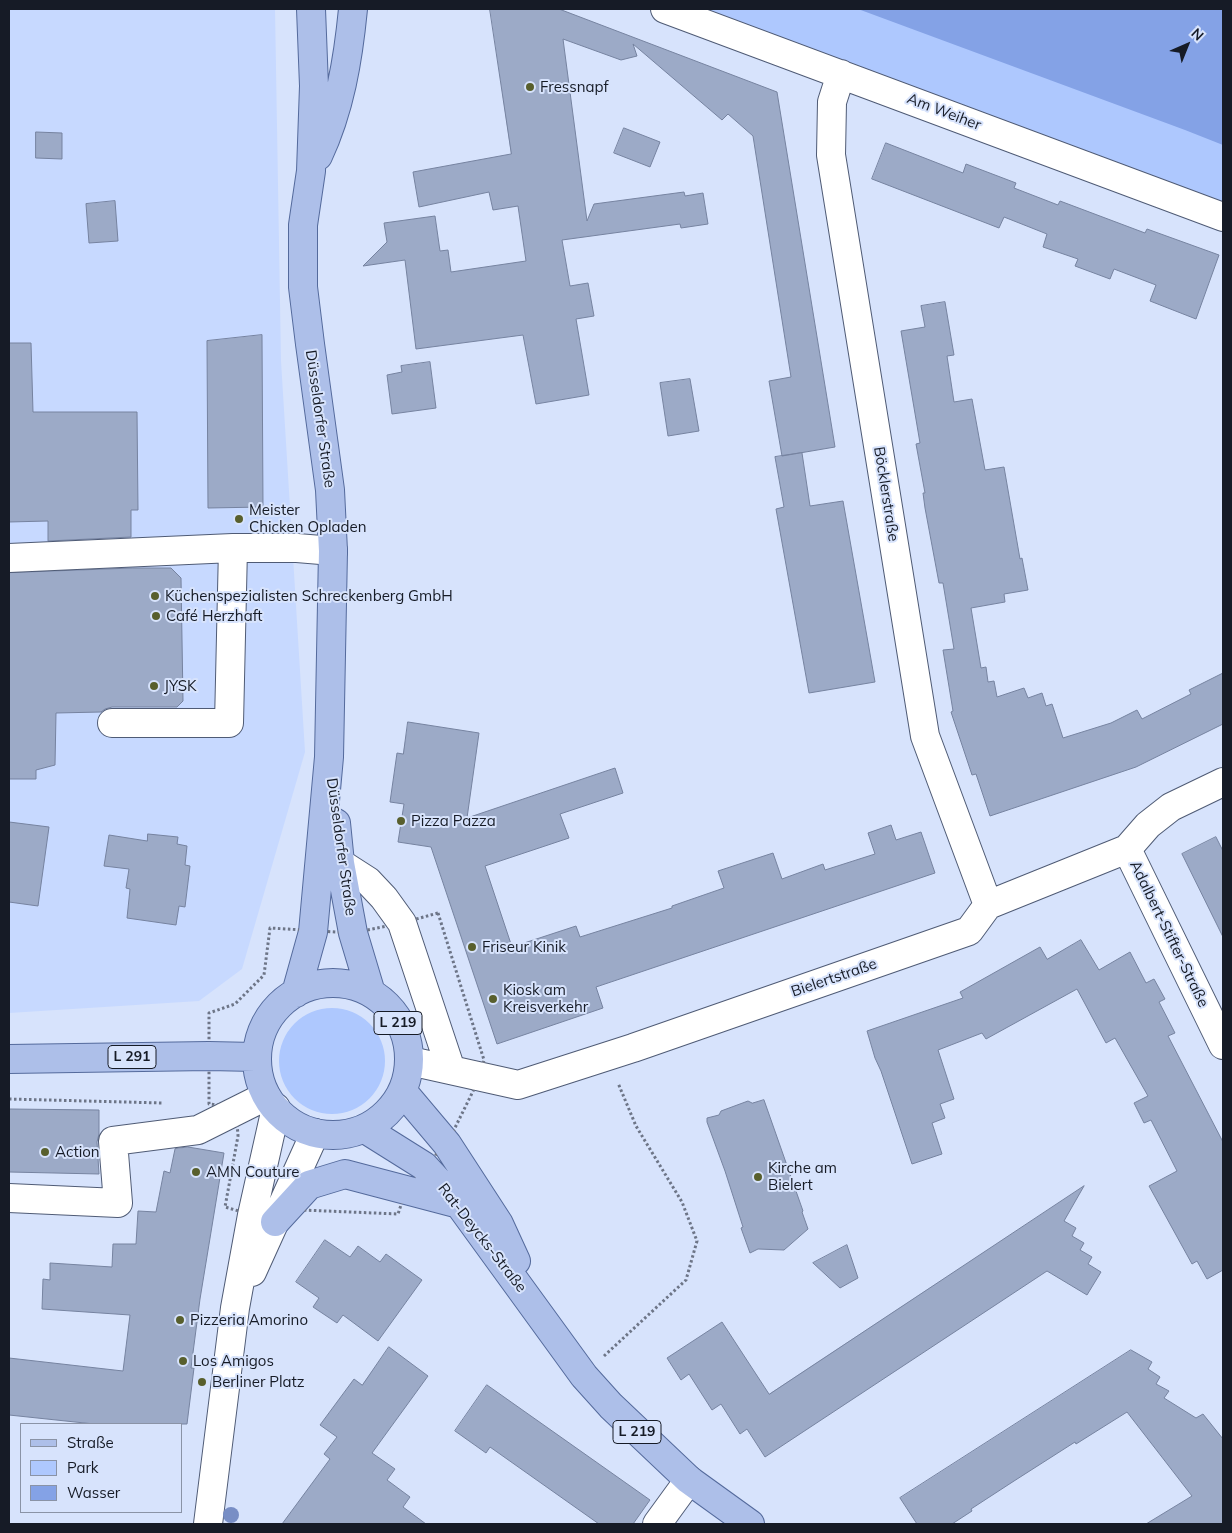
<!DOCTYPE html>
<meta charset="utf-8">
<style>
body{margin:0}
#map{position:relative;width:1232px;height:1533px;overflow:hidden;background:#d7e3fc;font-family:Mulish,sans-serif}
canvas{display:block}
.frame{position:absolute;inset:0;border:10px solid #161b26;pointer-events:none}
.legend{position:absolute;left:20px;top:1423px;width:162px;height:90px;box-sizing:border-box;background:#d7e3fc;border:1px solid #8a93a6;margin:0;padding:6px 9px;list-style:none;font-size:15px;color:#161b26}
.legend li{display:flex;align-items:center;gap:10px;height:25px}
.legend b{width:25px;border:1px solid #8a93a6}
.north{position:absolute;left:1162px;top:20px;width:50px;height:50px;-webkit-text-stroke:4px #d7e3fc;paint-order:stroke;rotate:44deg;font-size:14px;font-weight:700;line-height:20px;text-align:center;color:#161b26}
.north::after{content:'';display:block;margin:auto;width:18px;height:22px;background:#161b26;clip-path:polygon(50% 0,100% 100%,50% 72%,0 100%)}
</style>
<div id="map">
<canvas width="1232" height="1533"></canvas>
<div class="frame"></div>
<ul class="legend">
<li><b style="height:6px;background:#adbfe9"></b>Straße</li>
<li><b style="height:14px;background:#aec8fe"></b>Park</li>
<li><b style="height:14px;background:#84a2e6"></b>Wasser</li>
</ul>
<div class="north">N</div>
</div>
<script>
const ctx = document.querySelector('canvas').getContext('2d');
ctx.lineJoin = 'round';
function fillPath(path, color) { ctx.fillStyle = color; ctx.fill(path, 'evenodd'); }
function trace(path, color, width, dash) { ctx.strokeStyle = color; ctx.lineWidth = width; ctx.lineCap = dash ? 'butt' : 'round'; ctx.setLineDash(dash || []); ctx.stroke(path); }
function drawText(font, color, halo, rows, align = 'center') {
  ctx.font = font + ' Mulish,sans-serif'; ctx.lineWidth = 4; ctx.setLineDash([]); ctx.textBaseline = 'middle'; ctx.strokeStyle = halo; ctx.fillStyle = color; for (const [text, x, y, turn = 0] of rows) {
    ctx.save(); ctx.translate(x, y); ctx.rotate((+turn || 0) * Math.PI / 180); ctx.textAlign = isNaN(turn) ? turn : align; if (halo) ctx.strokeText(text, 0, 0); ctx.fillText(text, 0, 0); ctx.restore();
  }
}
const built = new Path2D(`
 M9,9H275L281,361L305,752L242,969L199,1001L9,1013Z`);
const green = new Path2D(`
 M702,9H1223V204Z
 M279 1061a53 53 0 1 1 106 0a53 53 0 1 1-106 0Z`);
const water = new Path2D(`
 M858,9H1223V145L1185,130Z`);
const building = new Path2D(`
 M490,9H559L777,92L835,447L782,456L769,381L791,377L753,136L728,114L722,120L633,44L637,56L621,60L563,39L587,221L594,204L684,192L685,196L703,193L708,224L681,228L680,224L562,240L570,286L588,283L594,316L576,319L589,395L536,404L523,335L416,349L405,260L363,266L387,242L384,223L435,216L440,251L448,250L451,272L526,261L518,206L493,210L489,192L419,207L413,172L511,154Z
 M624,128L660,142L650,167L614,153Z
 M36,132L62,133V159L36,158Z
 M886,143L963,173L966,164L1016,183L1014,188L1058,205L1060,201L1145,233L1147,229L1219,255L1196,319L1150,301L1156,285L1114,269L1110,279L1075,266L1078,259L1043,247L1047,234L1004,217L999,228L872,179Z
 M115,201L118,241L89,243L86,204Z
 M945,302L954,355L947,356L954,402L972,399L985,470L1004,467L1020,559L1022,558L1028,590L1004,594L1005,602L971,608L981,668L986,667L988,682L994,681L997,697L1024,688L1028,698L1042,693L1046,706L1052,704L1063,738L1111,723L1137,710L1142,719L1191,694L1189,690L1223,673V724L1136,767L990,816L976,774L972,775L951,712L953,711L943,650L954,649L943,583H939L925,508L923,493H925L916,444L920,443L901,331L925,327L921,306Z
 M262,335L263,507L208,508L207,341Z
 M9,343H31L33,412H137L138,510H131V537L48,541V521L9,522Z
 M430,362L436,408L392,414L387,375L402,372L401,366Z
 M690,379L699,431L668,436L660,383Z
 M802,453L810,506L843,501L875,682L809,693L776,509L784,507L775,457Z
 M133,568H171L181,578L183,701L177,707H112L105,709L101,712L56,713L55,765L36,770V779H9V573Z
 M408,722L479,733L467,818L615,768L623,793L560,814L569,838L485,866L512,947L576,926L580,937L672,908V906L724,888L718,871L773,853L782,879L823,864L825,870L875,854L868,833L891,825L896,840L921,832L935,873L596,987L603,1008L497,1044L431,847L398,842L404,804L390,802L397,753L403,754Z
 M9,822L49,827L38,906L9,902Z
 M148,834L178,837L177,844L187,846L185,865L190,866L185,907L179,906L176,925L127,918L130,889L126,888L129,869L104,866L109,835L147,841Z
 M1216,837L1223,851V937L1182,854Z
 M1081,940L1099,970L1130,952L1146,983L1154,979L1165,999L1159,1002L1175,1033L1168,1036L1223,1142V1270L1207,1279L1197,1261L1192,1264L1149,1186L1177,1171L1151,1120L1144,1123L1134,1103L1148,1096L1115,1038L1106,1043L1077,989L986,1039L982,1033L938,1050L954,1099L940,1104L945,1118L932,1123L942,1154L912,1164L881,1071L875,1058L867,1031L963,998L960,992L1040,947L1047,959Z
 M764,1100L803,1211L802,1212L808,1229L784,1250L758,1249L750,1253L741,1228L743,1227L725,1171L707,1122V1118L719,1115L721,1111L748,1101L752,1103Z
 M9,1109L99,1110V1134L97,1142L99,1174L9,1172Z
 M188,1147L224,1153L200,1299L191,1368H194L187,1424H94L9,1415V1358L123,1371L130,1315L42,1309L43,1279L50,1280V1263L112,1267L113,1244H136L138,1211L156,1212L164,1171L170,1173L175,1149Z
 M1084,1186L1064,1221L1076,1228L1072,1236L1084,1243L1080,1250L1092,1257L1088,1264L1101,1272L1087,1295L1047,1271L765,1457L747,1429L740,1434L721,1404L712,1410L689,1374L681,1380L667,1358L722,1322L769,1394Z
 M325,1240L350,1257L358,1246L380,1262L386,1254L422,1280L378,1341L343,1315L337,1323L313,1307L319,1298L296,1282Z
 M847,1245L858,1278L840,1288L813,1263Z
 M389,1347L428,1376L372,1453L395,1469L387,1480L410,1497L403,1507L426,1524H282L330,1459L324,1454L337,1437L320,1425L354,1379L362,1385Z
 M1131,1350L1152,1362L1148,1369L1160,1377L1156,1384L1169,1391L1164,1398L1196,1418L1203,1414L1223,1439V1524H1146L1192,1496L1127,1412L1076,1444L1075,1442L1014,1481L971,1509L972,1511L952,1524H917L900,1498Z
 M487,1385L650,1500L633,1524H599L490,1447L486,1453L455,1431Z`);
const path = new Path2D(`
 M438,913L484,1060L480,1077L447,1144L424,1166L406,1190L398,1214L302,1210L284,1224L225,1207L238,1136C237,1115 231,1105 209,1104V1013L235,1004L264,975L270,928L353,933L402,923Z
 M9,1099L163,1103
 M604,1356L686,1280L697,1241L682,1202L636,1126L618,1083`);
const minor = new Path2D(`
 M665,9L1223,217
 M841,74L832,102L831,155L925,736L988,905
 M233,548H297L333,551
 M9,558L233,548L229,723H112
 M1127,849L1223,1045
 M340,863L368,881L384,898L402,923L451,1070
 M410,1061L518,1085L633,1048L969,931L988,905L1127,849L1148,825L1171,807L1223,782
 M9,1198L118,1203L113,1141L198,1130L266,1096
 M252,1272L315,1133
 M208,1524L235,1308L252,1215L276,1108
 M657,1524L689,1480`);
const major = new Path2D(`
 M318,156C340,109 348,60 353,9
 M336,823L340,863L353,933L371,993
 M257 1059a76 76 0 1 1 152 0a76 76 0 1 1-152 0Z
 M296,993L313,932L329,757L333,551L330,490L310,344L303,287V225L311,171L314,86L311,9
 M9,1059L209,1056L255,1057
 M404,1093L447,1144L499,1224L516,1261
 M365,1129L424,1166L459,1204L584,1376L611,1406L689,1480L750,1524
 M275,1222L309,1185L345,1174L459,1204`);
const trees = [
 [231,1515]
];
const markers = [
 [530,87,5,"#585f2d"],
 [239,519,5,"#585f2d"],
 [155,596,5,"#585f2d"],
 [156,616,5,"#585f2d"],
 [154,686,5,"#585f2d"],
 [401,821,5,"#585f2d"],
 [472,947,5,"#585f2d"],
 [493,999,5,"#585f2d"],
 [45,1152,5,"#585f2d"],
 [196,1172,5,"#585f2d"],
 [758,1177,5,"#585f2d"],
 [180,1320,5,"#585f2d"],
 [183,1361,5,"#585f2d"],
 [202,1382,5,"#585f2d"]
];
const shields = [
 [398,1023,48],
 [132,1057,48],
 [637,1432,48]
];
const shieldNames = [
 ["L 219",398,1023],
 ["L 291",132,1057],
 ["L 219",637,1432]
];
const poiNames = [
 ["Fressnapf",540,87],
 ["Meister",249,510],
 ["Chicken Opladen",249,527],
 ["Küchenspezialisten Schreckenberg GmbH",165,596],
 ["Café Herzhaft",166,616],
 ["JYSK",164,686],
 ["Pizza Pazza",411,821],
 ["Friseur Kinik",482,947],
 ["Kiosk am",503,990],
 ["Kreisverkehr",503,1007],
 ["Action",55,1152],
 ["Kirche am",768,1168],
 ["Bielert",768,1185],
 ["AMN Couture",206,1172],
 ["Pizzeria Amorino",190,1320],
 ["Los Amigos",193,1361],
 ["Berliner Platz",212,1382]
];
const streetNames = [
 ["Am Weiher",944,112,21],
 ["Düsseldorfer Straße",320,419,82],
 ["Böcklerstraße",886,494,81],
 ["Düsseldorfer Straße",341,847,82],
 ["Adalbert-Stifter-Straße",1169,934,64],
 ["Bielertstraße",834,978,-19],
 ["Rat-Deycks-Straße",482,1238,52]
];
fillPath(built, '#c7d9ff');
fillPath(green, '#aec8fe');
fillPath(water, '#84a2e6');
fillPath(building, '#9caac7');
trace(building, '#7683a0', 1);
trace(minor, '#4f5b75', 30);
trace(major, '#546a9c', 30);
trace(path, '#6d7587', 3, [2.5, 2.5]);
trace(minor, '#fff', 28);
trace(major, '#adbfe9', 28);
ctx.fillStyle = '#788ec5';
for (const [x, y] of trees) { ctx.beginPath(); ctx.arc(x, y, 8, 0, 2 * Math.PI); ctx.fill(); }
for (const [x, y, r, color] of markers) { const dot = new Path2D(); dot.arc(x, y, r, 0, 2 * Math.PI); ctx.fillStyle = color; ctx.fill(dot); trace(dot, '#d7e3fc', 2); }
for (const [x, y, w] of shields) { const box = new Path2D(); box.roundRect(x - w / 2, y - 11.5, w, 23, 4); ctx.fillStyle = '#d7e3fc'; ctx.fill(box); trace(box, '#161b26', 1); }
drawText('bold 14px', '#161b26', null, shieldNames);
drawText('15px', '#161b26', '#d7e3fc', poiNames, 'left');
drawText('15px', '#161b26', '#d7e3fc', streetNames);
</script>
